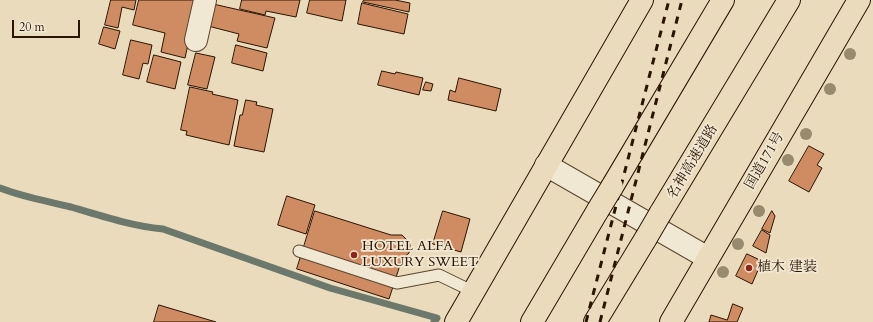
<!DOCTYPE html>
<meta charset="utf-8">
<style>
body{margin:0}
#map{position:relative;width:873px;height:322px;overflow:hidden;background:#eadbbc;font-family:Cardo,serif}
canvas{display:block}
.scale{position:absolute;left:12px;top:20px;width:68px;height:18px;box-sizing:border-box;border:2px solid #2a1400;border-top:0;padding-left:5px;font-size:12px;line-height:14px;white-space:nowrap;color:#2a1400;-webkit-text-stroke:3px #f1e8d3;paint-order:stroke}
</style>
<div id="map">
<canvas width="873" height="322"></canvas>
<div class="scale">20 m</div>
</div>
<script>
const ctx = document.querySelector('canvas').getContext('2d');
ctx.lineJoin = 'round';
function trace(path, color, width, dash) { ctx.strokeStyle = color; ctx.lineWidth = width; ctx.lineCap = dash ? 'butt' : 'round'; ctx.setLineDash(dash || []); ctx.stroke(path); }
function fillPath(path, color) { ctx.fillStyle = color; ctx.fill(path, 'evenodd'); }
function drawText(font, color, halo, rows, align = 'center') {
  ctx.font = font + ' Cardo,"Noto Serif JP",serif'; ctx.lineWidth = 3.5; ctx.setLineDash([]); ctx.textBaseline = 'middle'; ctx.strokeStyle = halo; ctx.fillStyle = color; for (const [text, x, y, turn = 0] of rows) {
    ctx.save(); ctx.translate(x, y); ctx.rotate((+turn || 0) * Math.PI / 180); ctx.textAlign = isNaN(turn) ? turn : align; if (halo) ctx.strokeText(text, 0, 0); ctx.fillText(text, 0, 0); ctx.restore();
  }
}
const stream = new Path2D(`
 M0,188C23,197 47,201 71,207C101,216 132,226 163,229L330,288L437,318L434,322`);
const building = new Path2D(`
 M111,0H136L134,10L122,7L118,28L105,25Z
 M139,0H198L185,58L161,52L165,33L133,25Z
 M242,0H300L296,17L266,11L265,15L240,9Z
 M310,0H346L342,21L307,13Z
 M364,0H395L410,3L409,12L363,2Z
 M362,3L408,14L404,34L358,24Z
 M213,4L275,18L267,48L237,41L239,34L208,26Z
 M104,27L120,31L115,49L99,44Z
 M131,40L152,45L148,64L143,63L139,79L123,75Z
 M236,45L267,53L263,71L232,63Z
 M196,53L215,57L207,89L188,85Z
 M154,55L181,62L175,89L147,82Z
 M382,71L395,74L396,72L423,78L419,95L378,85Z
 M459,78L501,89L496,111L448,100L450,90L455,92Z
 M426,82L433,84L431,91L423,90Z
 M190,87L213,92L212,94L238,100L229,145L186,135L187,131L181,130Z
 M246,100L257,102L256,105L273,109L264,152L234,146L240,115H242Z
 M809,146L824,154L817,165L822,168L809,192L789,181Z
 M287,196L315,205L306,234L278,225Z
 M315,211L391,235H402L408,241L410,245L409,253L402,259L389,299L297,269Z
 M443,211L470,219L461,252L433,244Z
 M772,211L775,216L770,233L762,229Z
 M762,230L770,235L766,253L753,246Z
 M747,254L762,261L752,284L736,276Z
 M733,304L743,308L737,322H709L711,315L727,320Z
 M159,305L216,322H154Z`);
const service = new Path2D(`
 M299,251L397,283L439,275L474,292`);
const minor = new Path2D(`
 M196,40L205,0
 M546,165L708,258`);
const trunk = new Path2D(`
 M456,322L642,0
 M671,322L859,0`);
const motorway = new Path2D(`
 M612,187L723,0
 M660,214L789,0
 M532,322L598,210
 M595,322L646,238`);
const rail = new Path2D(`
 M586,322L669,0
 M600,322L682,0`);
const motorwayBridge = new Path2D(`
 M598,210L612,187
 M646,238L660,214`);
const trees = [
 [850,54],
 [830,89],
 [806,134],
 [788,160],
 [759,211],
 [738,244],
 [723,272]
];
const markers = [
 [354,255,4,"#8f2418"],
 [749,268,4,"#8f2418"]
];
const streetNames = [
 ["国道171号",765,161,-60],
 ["名神高速道路",693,162,-59]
];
const poiNames = [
 ["HOTEL ALFA",362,247],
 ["LUXURY SWEET",362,263],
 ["植木 建装",757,268]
];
trace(stream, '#6c786b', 7);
fillPath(building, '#cf8c62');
trace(building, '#2a1400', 1);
trace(service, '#5a462f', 13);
trace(minor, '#5a462f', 24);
trace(trunk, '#2a1400', 24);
trace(motorway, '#2a1400', 24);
trace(service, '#f1e8d3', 11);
trace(minor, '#f1e8d3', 22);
trace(trunk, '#eadbbc', 22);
trace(motorway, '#eadbbc', 22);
trace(rail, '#2a1400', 3, [7, 7]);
trace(motorwayBridge, '#2a1400', 24, []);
trace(motorwayBridge, '#eadbbc', 22);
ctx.fillStyle = '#978a6d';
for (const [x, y] of trees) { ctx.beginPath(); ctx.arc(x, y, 6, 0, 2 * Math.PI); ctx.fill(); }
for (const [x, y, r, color] of markers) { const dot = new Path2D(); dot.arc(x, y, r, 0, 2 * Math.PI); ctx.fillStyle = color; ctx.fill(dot); trace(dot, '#f1e8d3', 1.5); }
drawText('14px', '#2a1400', '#f1e8d3', streetNames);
drawText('14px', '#2a1400', '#f1e8d3', poiNames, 'left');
</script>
